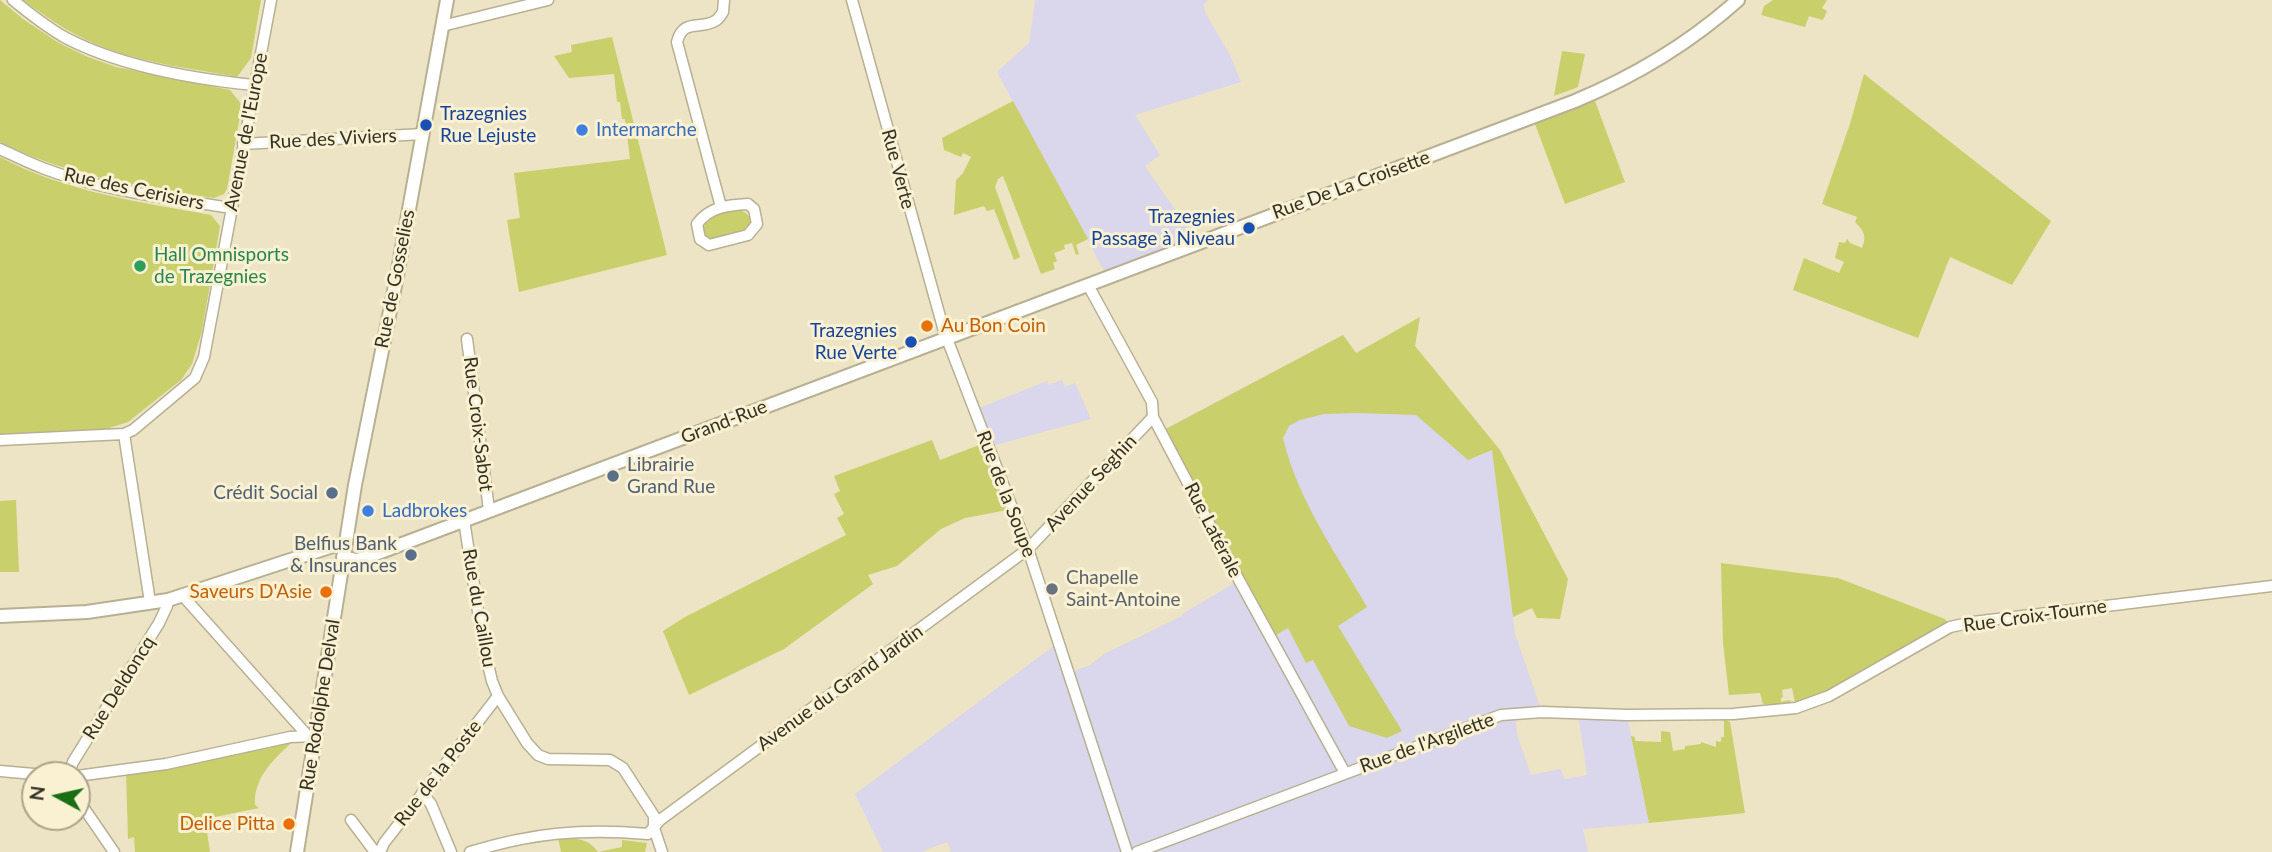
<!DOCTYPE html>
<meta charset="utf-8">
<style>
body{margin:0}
#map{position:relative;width:2272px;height:852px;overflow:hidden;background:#ece4c5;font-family:Lato,sans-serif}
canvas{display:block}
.north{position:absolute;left:21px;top:761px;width:70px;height:70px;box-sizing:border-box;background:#f9f1d2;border:2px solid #aaa48c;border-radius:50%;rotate:278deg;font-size:19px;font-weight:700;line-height:28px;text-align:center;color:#333024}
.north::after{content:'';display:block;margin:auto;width:24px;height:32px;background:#1a6e16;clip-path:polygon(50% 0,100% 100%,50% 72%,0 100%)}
</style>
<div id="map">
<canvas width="2272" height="852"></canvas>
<div class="north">N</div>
</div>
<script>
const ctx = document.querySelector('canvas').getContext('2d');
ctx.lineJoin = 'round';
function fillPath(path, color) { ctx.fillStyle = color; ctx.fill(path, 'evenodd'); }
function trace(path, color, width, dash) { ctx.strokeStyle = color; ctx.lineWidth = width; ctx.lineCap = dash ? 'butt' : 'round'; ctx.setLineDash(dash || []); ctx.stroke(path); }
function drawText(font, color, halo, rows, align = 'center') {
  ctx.font = font + ' Lato,sans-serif'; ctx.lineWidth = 6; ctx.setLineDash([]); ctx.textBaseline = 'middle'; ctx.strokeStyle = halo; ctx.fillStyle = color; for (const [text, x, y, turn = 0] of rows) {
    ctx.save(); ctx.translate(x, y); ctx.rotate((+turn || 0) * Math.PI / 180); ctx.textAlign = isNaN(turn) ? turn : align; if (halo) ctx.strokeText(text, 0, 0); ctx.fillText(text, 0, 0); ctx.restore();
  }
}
const industrial = new Path2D(`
 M1035,0H1209L1203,4L1206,14L1231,57L1241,82L1135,115L1160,155L1145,166L1198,243L1108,278L997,72L1029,43Z
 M1343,335L1356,353L1492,449L1515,634L1542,712L1515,714L1517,734L1531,775L1560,769L1565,779L1587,775L1578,714L1627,715L1649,823L1583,829L1588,852H951L947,842L921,852H883L855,794L1059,642L1069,673L1090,665L1104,654L1182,616V614L1238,581L1162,431Z
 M1062,380L1065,387L1075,383L1091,419L988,447L974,410L1047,381L1049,385Z`);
const green = new Path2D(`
 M0,0L23,19L59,43L88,57L116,67L230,90L242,105L227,189L224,194L214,198C140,187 67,176 0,142Z
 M23,0H261L251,58L237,77C194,69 149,64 108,49C77,38 50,20 23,0Z
 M1773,0H1827L1822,8L1827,11L1823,20L1809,16L1805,27L1761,15L1764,6Z
 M612,37L667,255L519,292L507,220L520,218L514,173L630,159L625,119H622L620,102H617L614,74L569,78L554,56L572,52L571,45Z
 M1562,51L1585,54L1578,87L1554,96Z
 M1864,74L2051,221L2012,285L1950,257L1918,338L1793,290L1804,258L1839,273L1844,262L1835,258L1839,242L1845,243L1847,239L1850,243L1862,248C1867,236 1864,231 1855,222L1857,217L1822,204L1850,124Z
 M1013,101L1088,239L1076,245L1079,254L1076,255L1072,243L1064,245L1065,249L1054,253L1057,261L1053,263L1055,269L1041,274L1003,176L998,179L995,187L1020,257L1014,260L994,209L987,211L984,206L954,215L956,180L963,173L971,157L963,153L961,157L944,150L942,138Z
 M1595,101L1625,182L1565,204L1535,124Z
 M0,157C65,192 140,202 211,215L220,226L202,331L192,364L181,380L128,422L106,429L0,434Z
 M737,210C745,211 751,215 751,224C741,237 724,237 709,240L704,236L703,228C710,215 723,212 737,210Z
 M1420,317L1415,346L1500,450L1568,579L1560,619L1537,618L1532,608L1513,617L1492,450L1468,460L1416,415L1358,413L1324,414L1300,420L1289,426L1283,438C1297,499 1336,553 1367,607L1338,626L1402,731L1387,738L1349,726L1313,660L1306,663L1288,628L1271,638L1162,431L1343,335L1356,353Z
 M932,440L940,460L987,442L1013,509L965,518L941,529L897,566L868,575L873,584L784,649L689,695L663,631L685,617L846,535L837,518L844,514L834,494L840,491L834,476Z
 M16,500L19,572H0V501Z
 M1721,563L1838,578L1945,619L1950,627L1796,708L1792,688L1782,690L1783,697L1781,698V702L1790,700L1791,702L1770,705L1763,704L1760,693L1729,695L1723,643Z
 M1724,719L1730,722L1745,813L1649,823L1631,736L1635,737V741L1661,742V731L1670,732L1673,751L1685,749V746L1701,744V742L1716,747V741L1721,742V737H1724Z
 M294,741C275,757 253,778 255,805L259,808L205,819L210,852H135L134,837L128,839L126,772Z
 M558,838C575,839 588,837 598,852L622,847V840L647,843L645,852H561Z`);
const minor = new Path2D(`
 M13,0C30,14 46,27 66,38C120,66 194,79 254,85
 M852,0L944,331L1028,549L1127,852
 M442,26L548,0
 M243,144L423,134
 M0,149C15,156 29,163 45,169C104,191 169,198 231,208
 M748,204L754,209L757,224L748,235L709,245L700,239L697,224C709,207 728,205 748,204Z
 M721,207L677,42C683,18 700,30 715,21C719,19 721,15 723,12L724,0
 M1088,285L1152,402L1153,417L1239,580L1345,773
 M467,339L489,510
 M124,434L150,602
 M0,440L124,434L133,430L195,378L204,357L271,0
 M464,520L483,644L492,681L498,696L527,743L538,755L548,759L610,760L623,768L654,816V828L662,852
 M183,596L307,735
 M0,771L45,775
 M68,775L73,762L159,623L167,606L168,600
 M77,776L166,764L290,737L316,736
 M422,793L431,804L451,852
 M77,798L114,852
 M351,820L375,852
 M380,852L384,843L498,696
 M470,852C532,833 583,828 648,834L660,820L1028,549L1153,417
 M1137,852L1501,715L1542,712L1627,715L1733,714L1796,708L1829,696L1950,627L1973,622L2272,586`);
const tertiary = new Path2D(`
 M0,616L87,612L168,600L333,546L345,545`);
const secondary = new Path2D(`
 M343,557L356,560L365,558L1575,101C1635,76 1690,43 1738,0
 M297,852L355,485L396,281L447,0`);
const markers = [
 [426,125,7,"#1a4fb4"],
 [582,130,7,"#3f7fe0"],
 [1249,228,7,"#1a4fb4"],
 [140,266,7,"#2e9e5b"],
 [927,326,7,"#e8710a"],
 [911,342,7,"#1a4fb4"],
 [613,476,7,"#5c6f8a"],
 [332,493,7,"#5c6f8a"],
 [368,511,7,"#3f7fe0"],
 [411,555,7,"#5c6f8a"],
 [1052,589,7,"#6b7280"],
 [326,592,7,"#e8710a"],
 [289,824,7,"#e8710a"]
];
const transitNames = [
 ["Trazegnies",440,114,"left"],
 ["Rue Lejuste",440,136,"left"],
 ["Trazegnies",1235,217],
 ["Passage à Niveau",1235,239],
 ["Trazegnies",897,331],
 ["Rue Verte",897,353]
];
const shopNames = [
 ["Intermarche",596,130],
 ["Ladbrokes",382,511]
];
const streetNames = [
 ["Avenue de l'Europe",246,132,-79],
 ["Rue des Viviers",333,139,-3],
 ["Rue Verte",898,169,75],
 ["Rue De La Croisette",1351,185,-20],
 ["Rue des Cerisiers",134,189,12],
 ["Rue de Gosselies",395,279,-79],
 ["Grand-Rue",724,422,-21],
 ["Rue Croix-Sabot",478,424,83],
 ["Avenue Seghin",1091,483,-47],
 ["Rue de la Soupe",1006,494,69],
 ["Rue Latérale",1213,530,63],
 ["Rue du Caillou",479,608,80],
 ["Rue Croix-Tourne",2035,616,-8],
 ["Rue Deldoncq",119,688,-58],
 ["Avenue du Grand Jardin",840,688,-36],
 ["Rue Rodolphe Delval",320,705,-81],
 ["Rue de l'Argilette",1427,743,-20],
 ["Rue de la Poste",438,773,-52]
];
const leisureNames = [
 ["Hall Omnisports",154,255],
 ["de Trazegnies",154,277]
];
const foodNames = [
 ["Au Bon Coin",941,326,"left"],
 ["Saveurs D'Asie",312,592],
 ["Delice Pitta",275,824]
];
const serviceNames = [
 ["Librairie",627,465,"left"],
 ["Grand Rue",627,487,"left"],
 ["Crédit Social",318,493],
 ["Belfius Bank",397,544],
 ["& Insurances",397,566]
];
const worshipNames = [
 ["Chapelle",1066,578],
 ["Saint-Antoine",1066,600]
];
fillPath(industrial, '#dad6ec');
fillPath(green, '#c9cf6a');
trace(minor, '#b8b093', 13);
trace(tertiary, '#b8b093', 16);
trace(secondary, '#b8b093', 16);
trace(minor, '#fff', 10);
trace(tertiary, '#fff', 12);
trace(secondary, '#fff', 12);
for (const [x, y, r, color] of markers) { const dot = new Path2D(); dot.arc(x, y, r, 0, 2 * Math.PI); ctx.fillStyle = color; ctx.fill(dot); trace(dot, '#f9f1d2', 2.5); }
drawText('19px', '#164399', '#f9f1d2', transitNames, 'right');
drawText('19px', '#366cbe', '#f9f1d2', shopNames, 'left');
drawText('19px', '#333024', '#f9f1d2', streetNames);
drawText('19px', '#27864d', '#f9f1d2', leisureNames, 'left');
drawText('19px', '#c56008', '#f9f1d2', foodNames, 'right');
drawText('19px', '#4e5e75', '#f9f1d2', serviceNames, 'right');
drawText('19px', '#5b616d', '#f9f1d2', worshipNames, 'left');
</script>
